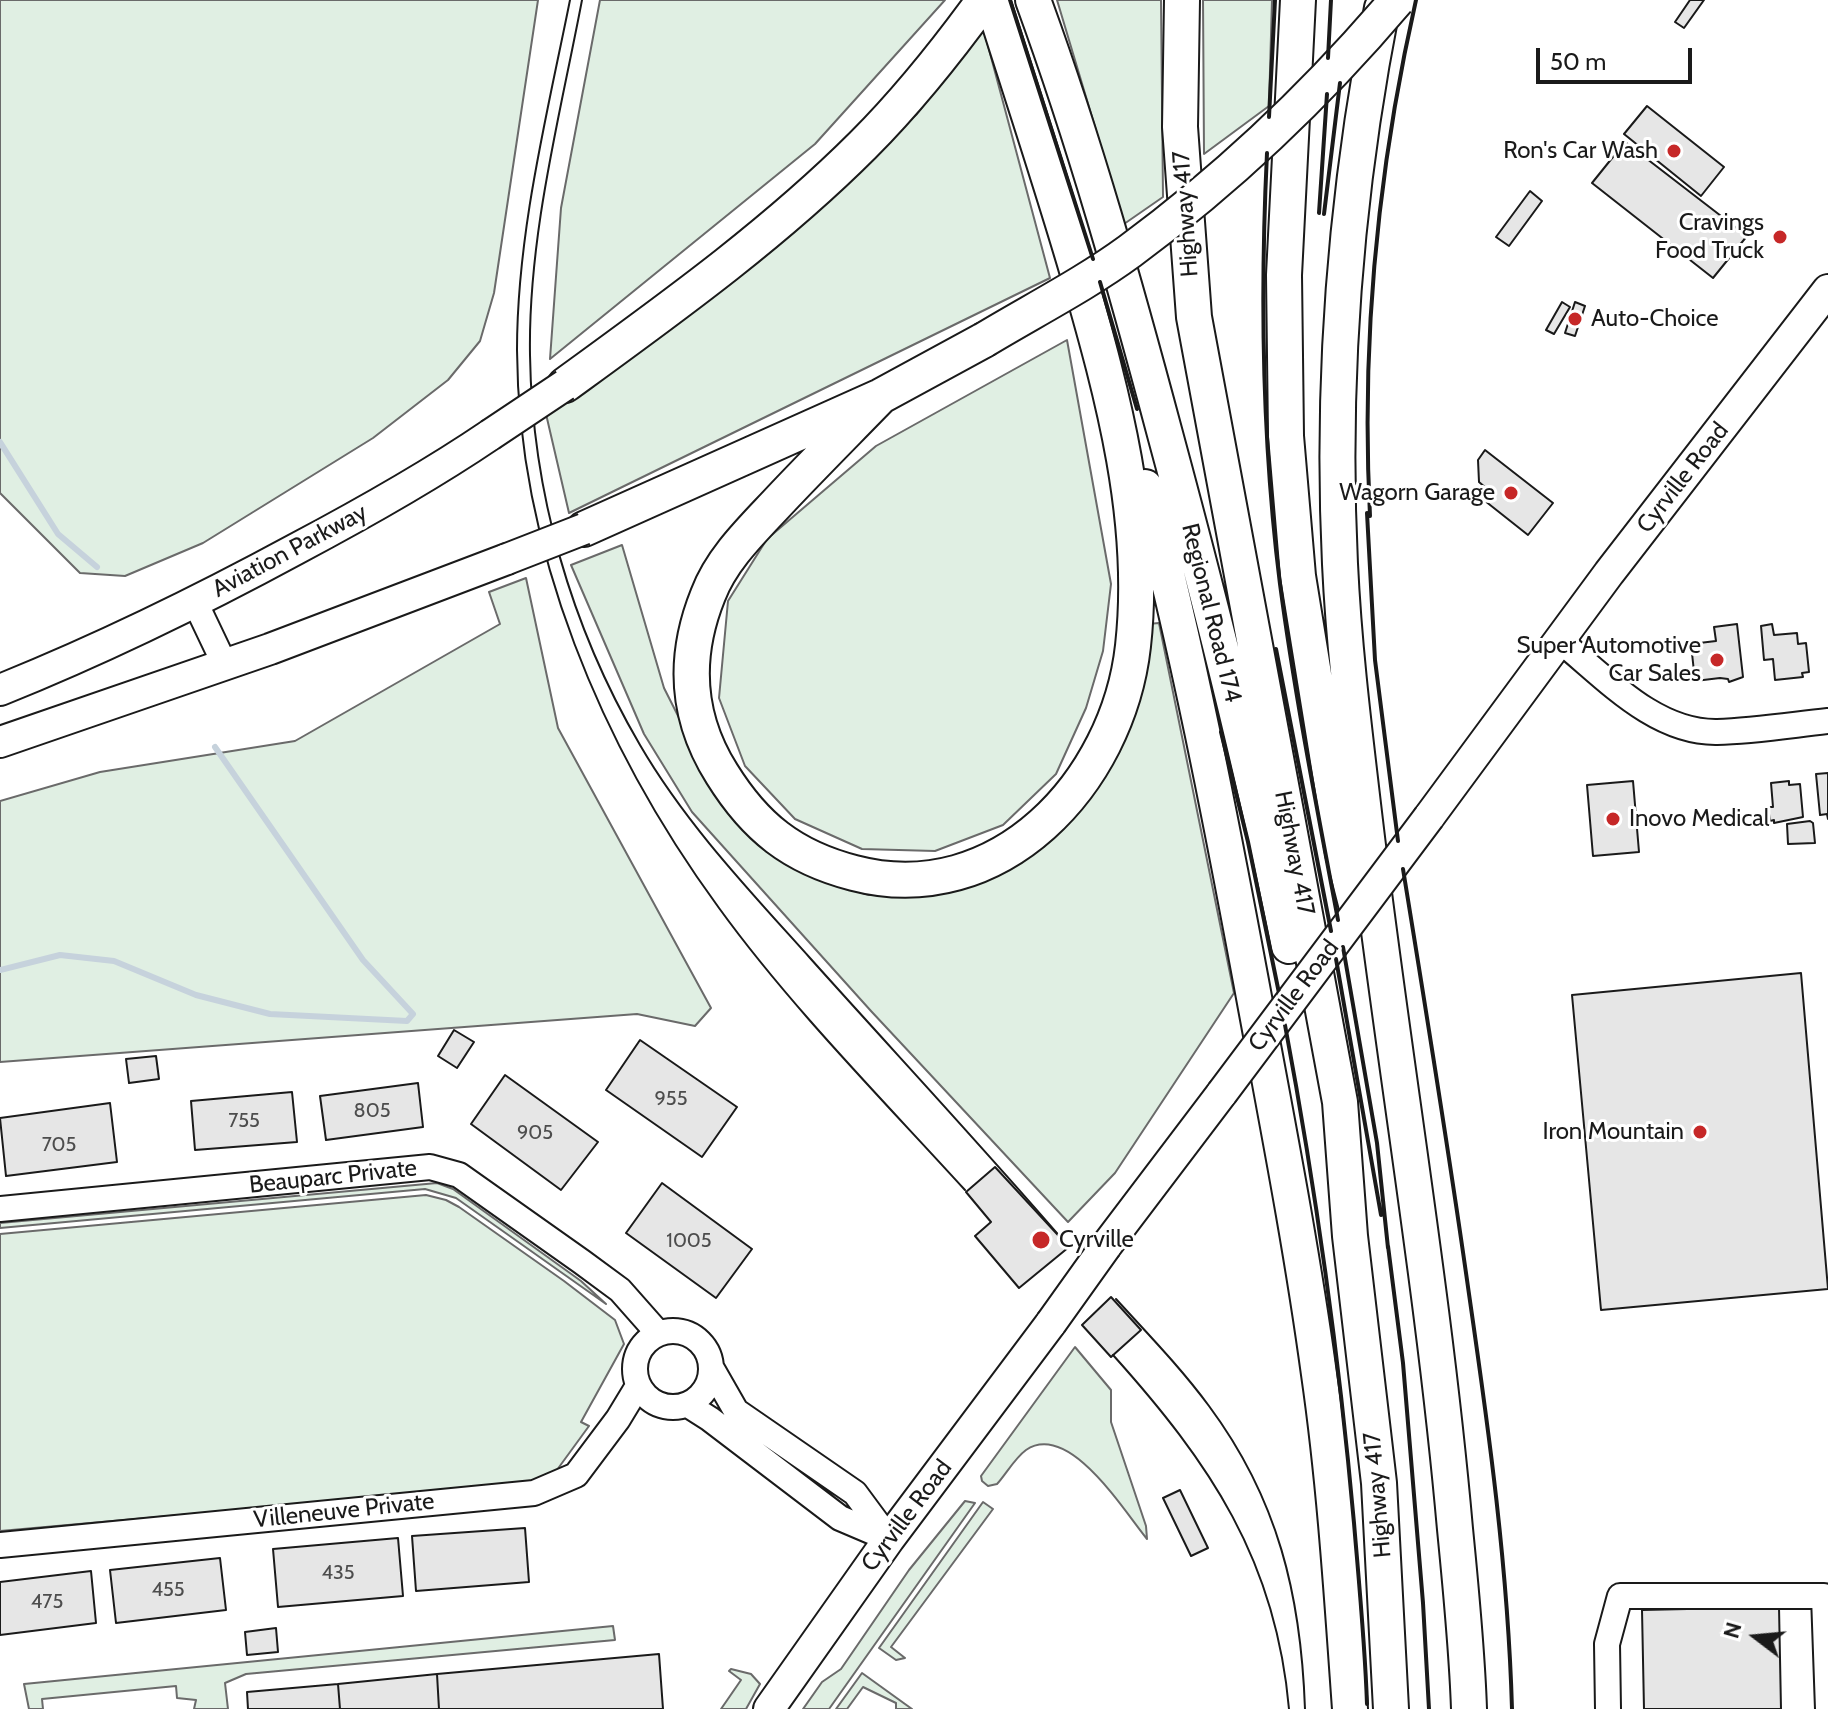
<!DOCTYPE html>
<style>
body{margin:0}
#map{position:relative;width:1828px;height:1709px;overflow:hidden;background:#fff;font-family:Cabin,sans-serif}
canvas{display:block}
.north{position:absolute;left:1716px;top:1597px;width:80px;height:80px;-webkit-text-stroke:6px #fff;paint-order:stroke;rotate:286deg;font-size:22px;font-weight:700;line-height:32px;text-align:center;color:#1a1a1a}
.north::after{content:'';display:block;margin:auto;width:28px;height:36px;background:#1a1a1a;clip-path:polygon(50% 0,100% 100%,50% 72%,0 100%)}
.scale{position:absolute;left:1536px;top:48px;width:156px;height:36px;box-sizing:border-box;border:4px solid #1a1a1a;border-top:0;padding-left:10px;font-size:24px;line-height:28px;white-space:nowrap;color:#1a1a1a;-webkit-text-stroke:6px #fff;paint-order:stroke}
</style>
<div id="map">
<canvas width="1828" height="1709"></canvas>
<div class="north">N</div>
<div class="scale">50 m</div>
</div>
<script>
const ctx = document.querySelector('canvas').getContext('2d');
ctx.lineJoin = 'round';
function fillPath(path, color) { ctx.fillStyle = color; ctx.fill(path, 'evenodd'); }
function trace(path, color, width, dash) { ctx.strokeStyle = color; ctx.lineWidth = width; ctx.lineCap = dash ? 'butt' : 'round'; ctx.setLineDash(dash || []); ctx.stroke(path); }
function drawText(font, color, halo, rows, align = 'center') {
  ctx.font = font + ' Cabin,sans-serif'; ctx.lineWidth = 6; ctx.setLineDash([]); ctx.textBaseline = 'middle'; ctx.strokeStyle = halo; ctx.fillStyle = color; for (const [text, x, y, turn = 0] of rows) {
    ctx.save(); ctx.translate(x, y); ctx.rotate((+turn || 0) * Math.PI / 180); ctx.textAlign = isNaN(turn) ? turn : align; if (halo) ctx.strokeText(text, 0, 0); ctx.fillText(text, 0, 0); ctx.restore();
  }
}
const green = new Path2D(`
 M0,0H538L494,293L480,341L448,380L373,438L203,543L125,576L80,573L0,493Z
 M600,0H945L815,144L550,359L561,208Z
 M1057,0H1161L1163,197L1124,224Z
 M1203,0H1272L1269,106L1204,154Z
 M983,27L1050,278L569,513L546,414L748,266L917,114Z
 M1067,340L1111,584L1103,651L1086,708L1056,774L1003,825L935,851L862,849L795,819L745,766L719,698L728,601L767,539L876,446Z
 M622,545L664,688L718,795L829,883L869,895L952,891L984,881L1018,863L1043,842L1148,624L1159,623L1234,993L1115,1173L1068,1222L871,1011L692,812L644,734L571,565Z
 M526,578L558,728L711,1008L695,1026L637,1014L0,1062V801L100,772L295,741L500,624L489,592Z
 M437,1183L453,1189L581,1281L606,1304L456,1198L425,1189L0,1228V1223Z
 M426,1195L446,1200L459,1207L564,1281L615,1320L624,1344L581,1422L589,1426L554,1474L530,1484L0,1531V1234Z
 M1075,1347L1111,1390V1422L1146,1526L1147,1539C1124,1511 1069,1421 1026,1450C1015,1458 1006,1474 997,1484L988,1486L982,1481L981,1476Z
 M965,1501L975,1503L829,1709H803L822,1682L841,1669L909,1570Z
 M983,1502L993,1509L891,1647L905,1658L896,1660L879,1648Z
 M613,1626L615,1640L246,1674L225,1683L228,1709H194L196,1700L177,1698L176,1686L42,1699L43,1709H29L24,1684Z
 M731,1669L751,1674L760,1684L746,1709H721L741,1680L729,1671Z
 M862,1673L912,1709H896V1703L863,1687L847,1709H836Z`);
const stream = new Path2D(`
 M0,442L58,534L97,567
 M0,970L60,955L114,961L196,995L270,1014L407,1021L413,1014L363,960L215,747`);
const building = new Path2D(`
 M1690,0H1704L1684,28L1675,22Z
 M1647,106L1724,167L1701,196L1624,134Z
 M1625,142L1747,236L1713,278L1592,183Z
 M1530,191L1542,201L1509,246L1496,237Z
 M1562,302L1570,307L1554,334L1546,330Z
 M1575,302L1585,306L1575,336L1565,333Z
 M1485,450L1553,503L1528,535L1480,497L1486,488L1479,482L1478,460Z
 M1737,624L1743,677L1729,682L1728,679L1720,678L1695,681L1691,644L1716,641L1714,627Z
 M1772,624L1774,635L1797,633L1798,644L1806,643L1809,672L1802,673L1803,677L1775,680L1773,659L1764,660L1761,626Z
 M1828,773V819L1827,814L1820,815L1816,774Z
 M1633,781L1639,852L1593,856L1587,785Z
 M1789,781V785L1800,784L1803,817L1774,823V820L1770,821L1768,807H1773L1771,783Z
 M1810,821L1813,823L1815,843L1788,844L1787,824Z
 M1801,973L1828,1289L1601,1310L1572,995Z
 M454,1030L474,1042L457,1068L438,1056Z
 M640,1040L737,1107L702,1157L606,1090Z
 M156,1056L159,1079L129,1083L126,1059Z
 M505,1075L598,1142L561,1190L471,1124Z
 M418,1083L423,1127L326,1140L320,1096Z
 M292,1092L297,1142L195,1150L191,1101Z
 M110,1103L117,1162L6,1176L0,1118Z
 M995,1167L1069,1247L1019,1288L975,1236L991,1222L966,1192Z
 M662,1183L752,1249L716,1298L626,1233Z
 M1111,1297L1141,1330L1111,1357L1082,1325Z
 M1180,1490L1208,1548L1191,1556L1163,1498Z
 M525,1528L529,1582L416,1591L412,1536Z
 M398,1538L403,1596L278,1607L273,1549Z
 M220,1558L226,1610L116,1623L110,1570Z
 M91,1571L96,1623L0,1635V1582Z
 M1779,1607L1781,1709H1644L1642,1610Z
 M276,1628L278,1652L247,1655L245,1632Z
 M659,1654L663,1709H439L437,1674Z
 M437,1674L439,1709H340L338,1684Z
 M338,1684L340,1709H248L247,1692Z`);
const minor = new Path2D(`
 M195,602L225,665
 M1559,640C1604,676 1654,733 1717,732C1754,731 1791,725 1828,721
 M0,1209L430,1167L459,1175L582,1262L620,1290L658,1333
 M635 1369a38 38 0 1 1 76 0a38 38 0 1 1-76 0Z
 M712,1369L736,1411L855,1493L889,1539
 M688,1405L710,1419L840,1518L887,1538
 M0,1545L534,1493L576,1475L618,1419L638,1386
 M1608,1709L1607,1644L1620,1596H1824L1828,1709`);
const major = new Path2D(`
 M0,690C102,649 200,601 296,549C362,514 428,477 490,435
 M0,742L270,649L507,559
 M1429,817L1609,573L1828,290
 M1106,1246L1222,1093
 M769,1709L889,1539L1051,1323`);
const highway = new Path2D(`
 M1033,0C1085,142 1126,288 1165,434C1211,604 1254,774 1289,946
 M1182,0L1180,127L1194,317L1340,1102L1350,1236L1379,1483L1391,1709
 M1298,0L1284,275L1286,436L1298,576L1343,853L1357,908
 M1382,8C1346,191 1331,378 1340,564C1344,650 1355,736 1365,821C1393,1057 1434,1292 1455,1529C1461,1589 1467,1649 1469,1709
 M565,385C668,310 773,235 863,145C908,100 947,51 984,0
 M881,396C847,431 813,465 780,500C753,529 722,558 708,595C683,657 686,717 722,774C755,827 792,857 854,873C999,911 1118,782 1133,646C1147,521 1113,395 1079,277C1052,184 1021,92 992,0
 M1145,487C1188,650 1220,815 1251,981C1275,1111 1301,1242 1319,1374C1335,1485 1342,1597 1350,1709
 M584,529L881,396L984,340`);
const tram = new Path2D(`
 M570,0C547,115 517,233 517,350C518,550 602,748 719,908C790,1006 883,1100 965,1190
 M582,0C560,116 528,236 530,355C532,492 571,627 640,745C686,824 749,890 810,958C896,1054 985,1149 1069,1247
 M1116,1299C1148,1334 1181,1368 1209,1406C1278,1499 1301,1595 1305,1709
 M1113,1355C1210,1463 1276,1560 1289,1709`);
const majorBridge = new Path2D(`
 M490,435L565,385
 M507,559L584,529
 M1222,1093L1429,817
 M1051,1323L1106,1246`);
const highwayBridge = new Path2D(`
 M984,340C1032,311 1085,284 1130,251C1229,178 1318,93 1397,0`);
const wall = new Path2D(`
 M1010,0L1093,259
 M1328,58L1331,0
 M1269,117L1275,0
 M1267,153C1260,297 1262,441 1280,584C1295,697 1317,808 1338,920
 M1319,213L1327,94
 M1324,214L1340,83
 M1100,282L1137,409
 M1367,513L1375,660L1398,841
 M1370,516C1361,344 1378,168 1416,0
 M1276,649L1331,931
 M1221,732L1248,842L1280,998
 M1403,869C1426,1010 1449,1152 1469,1294C1489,1432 1508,1569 1512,1709
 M1343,947L1377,1143L1388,1248
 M1336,959L1381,1215
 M1285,1025C1316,1190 1339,1356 1354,1523C1359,1583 1365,1644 1367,1704
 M1388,1246L1403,1363L1423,1603L1429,1709`);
const markers = [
 [1674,151,8,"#c62828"],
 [1780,237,8,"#c62828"],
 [1575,319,8,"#c62828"],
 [1511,493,8,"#c62828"],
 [1717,660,8,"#c62828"],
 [1613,819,8,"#c62828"],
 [1700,1132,8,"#c62828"],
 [1041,1240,10,"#c62828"]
];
const numberNames = [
 ["955",671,1099],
 ["805",372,1111],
 ["755",244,1121],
 ["905",535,1133],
 ["705",59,1145],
 ["1005",689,1241],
 ["435",338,1573],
 ["455",168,1590],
 ["475",47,1602]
];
const poiNames = [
 ["Ron's Car Wash",1658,151],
 ["Cravings",1764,223],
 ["Food Truck",1764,251],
 ["Auto-Choice",1591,319,"left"],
 ["Wagorn Garage",1495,493],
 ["Super Automotive",1701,646],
 ["Car Sales",1701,674],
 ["Inovo Medical",1629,819,"left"],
 ["Iron Mountain",1684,1132],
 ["Cyrville",1059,1240,"left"]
];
const streetNames = [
 ["Highway 417",1186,214,-94],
 ["Cyrville Road",1683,478,-52],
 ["Aviation Parkway",290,551,-28],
 ["Regional Road 174",1211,613,76],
 ["Highway 417",1294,853,79],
 ["Cyrville Road",1294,996,-53],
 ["Beauparc Private",333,1177,-6],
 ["Highway 417",1378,1495,-95],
 ["Villeneuve Private",344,1511,-6],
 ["Cyrville Road",907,1516,-53]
];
fillPath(green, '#e0efe3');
trace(green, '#6a6a6a', 2);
trace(stream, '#c6d2dc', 6);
fillPath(building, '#e6e6e6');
trace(building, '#1a1a1a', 2);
trace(minor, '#1a1a1a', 28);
trace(major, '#1a1a1a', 34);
trace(highway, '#1a1a1a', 38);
trace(minor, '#fff', 24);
trace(major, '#fff', 30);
trace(highway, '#fff', 34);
trace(tram, '#1a1a1a', 2);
trace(majorBridge, '#1a1a1a', 34, []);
trace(highwayBridge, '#1a1a1a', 38, []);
trace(majorBridge, '#fff', 30);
trace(highwayBridge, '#fff', 34);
trace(wall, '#1a1a1a', 4);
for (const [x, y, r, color] of markers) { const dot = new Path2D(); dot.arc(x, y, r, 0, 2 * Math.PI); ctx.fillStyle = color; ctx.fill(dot); trace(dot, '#fff', 3); }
drawText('20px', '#4d4d4d', null, numberNames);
drawText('24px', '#1a1a1a', '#fff', poiNames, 'right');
drawText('24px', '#1a1a1a', '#fff', streetNames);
</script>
